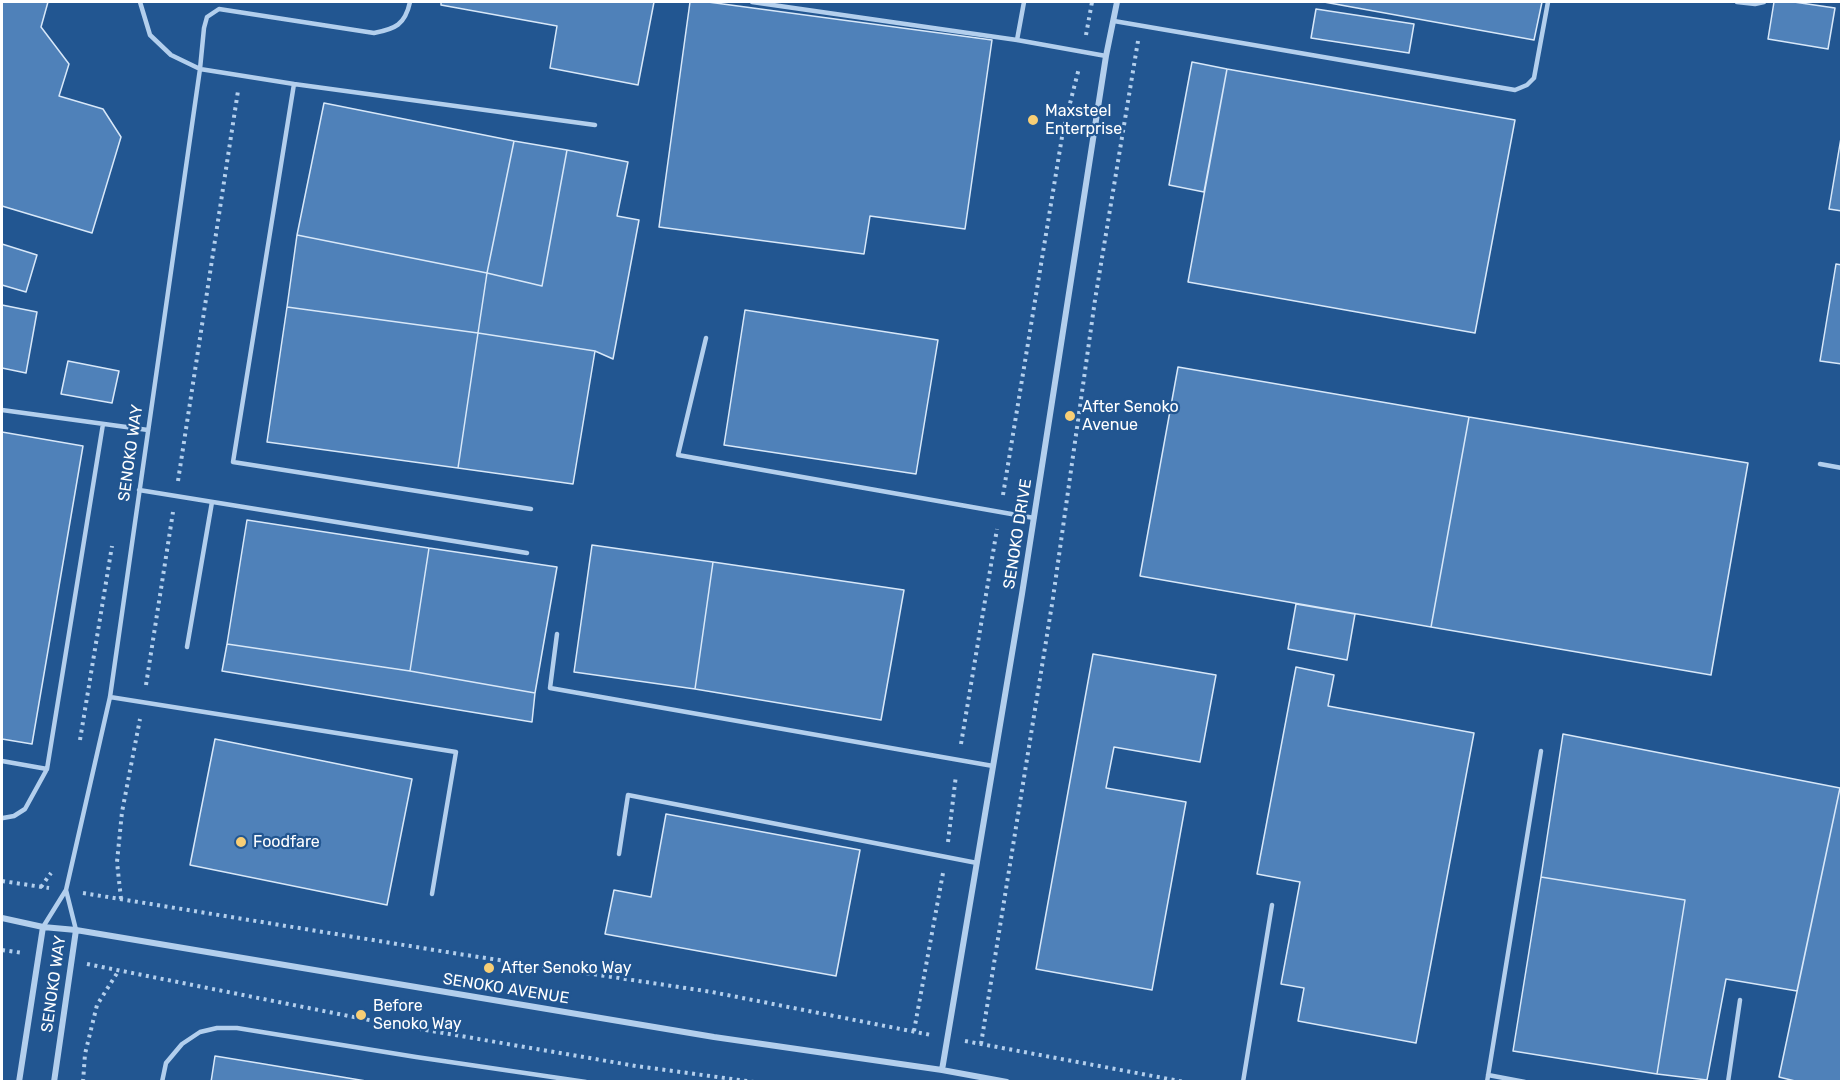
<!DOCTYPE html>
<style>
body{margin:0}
#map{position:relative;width:1843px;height:1083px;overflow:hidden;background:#225691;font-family:Rubik,sans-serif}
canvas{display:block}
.frame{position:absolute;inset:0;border:3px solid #fff;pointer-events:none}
</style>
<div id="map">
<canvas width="1843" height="1083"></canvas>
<div class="frame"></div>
</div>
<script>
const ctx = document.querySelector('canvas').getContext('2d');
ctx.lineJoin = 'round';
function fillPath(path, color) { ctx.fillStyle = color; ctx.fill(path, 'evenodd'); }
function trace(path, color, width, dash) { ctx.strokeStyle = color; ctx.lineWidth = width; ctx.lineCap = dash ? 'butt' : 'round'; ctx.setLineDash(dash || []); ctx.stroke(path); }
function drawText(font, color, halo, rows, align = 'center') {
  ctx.font = font + ' Rubik,sans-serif'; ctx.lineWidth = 4.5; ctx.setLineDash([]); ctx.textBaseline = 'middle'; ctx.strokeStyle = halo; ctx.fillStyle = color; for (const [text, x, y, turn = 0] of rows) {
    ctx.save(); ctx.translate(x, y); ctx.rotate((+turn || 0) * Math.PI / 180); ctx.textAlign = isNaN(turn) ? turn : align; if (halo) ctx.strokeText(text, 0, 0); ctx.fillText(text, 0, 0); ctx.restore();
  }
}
const building = new Path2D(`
 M2,2H48L41,27L69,64L59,96L103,109L121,137L92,233L2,206Z
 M441,2H654L638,85L550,68L557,26L441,5Z
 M690,2H708L992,40L965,229L870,216L864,254L659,227Z
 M1324,2H1542L1534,40Z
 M1774,2H1794L1835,8L1828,49L1768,39Z
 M1316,9L1414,24L1409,53L1311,38Z
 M1192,62L1227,69L1204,192L1169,185Z
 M1227,69L1515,120L1475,333L1188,282Z
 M324,103L514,141L487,273L297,235Z
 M1842,132V211L1829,209Z
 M514,141L567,150L542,286L487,273Z
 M567,150L628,162L617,216L639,220L613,359L595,351L478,333L487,273L542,286Z
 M297,235L487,273L478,333L287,307Z
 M2,244L37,255L26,292L2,285Z
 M1836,264L1842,265V364L1820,361Z
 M2,305L37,312L26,373L2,368Z
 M287,307L478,333L458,468L267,442Z
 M745,310L938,340L916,474L724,445Z
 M478,333L595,351L573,484L458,468Z
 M68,361L119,371L112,403L61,394Z
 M1178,367L1469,417L1431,627L1140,576Z
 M1469,417L1748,463L1711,675L1431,627Z
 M2,432L83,446L32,744L2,739Z
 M247,520L429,548L410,671L227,644Z
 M592,545L713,562L695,689L574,672Z
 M429,548L557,567L535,693L410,671Z
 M713,562L904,590L881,720L695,689Z
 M1296,604L1355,614L1347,660L1288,649Z
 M227,644L410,671L535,693L532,722L222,671Z
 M1093,654L1216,675L1200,762L1114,747L1106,788L1186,802L1152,990L1036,969Z
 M1296,667L1334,675L1328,706L1474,733L1416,1043L1298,1021L1304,988L1281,984L1300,882L1257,874Z
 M1563,734L1840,788L1797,991L1726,979L1707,1080L1657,1074L1685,900L1541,877Z
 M215,739L412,779L387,905L190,865Z
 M1840,788L1842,789V1082H1799L1779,1077Z
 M666,814L860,850L836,976L605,934L614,890L651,897Z
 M1541,877L1685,900L1657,1074L1513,1051Z
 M215,1056L258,1063L372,1082H211Z`);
const path = new Path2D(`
 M1086,35L1092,2
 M178,481L238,91
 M1003,495L1063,131L1079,68
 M146,685L173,512
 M80,740L112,546
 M961,744L997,529
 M948,842L956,775
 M2,881L49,888
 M41,887L51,873
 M83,893L459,954L712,992L931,1035
 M121,899L117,862L122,812L140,719
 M2,950L23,953
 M87,964L379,1022L636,1066L754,1082
 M914,1031L943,873
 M965,1041L1185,1082
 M981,1044L1053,598L1095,300L1138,41
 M83,1082L85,1054L97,1005L119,970`);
const lane = new Path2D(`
 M140,2L150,35L171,55L200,69L294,84L595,125
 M752,2L1017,40L1106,56
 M1737,2L1755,4L1764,2
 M1114,21L1515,90L1527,85L1534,78L1548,2
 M1017,40L1024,2
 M294,84L233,462L531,509
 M706,338L678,455L1034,518
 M2,410L148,430
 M1820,464L1842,468
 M139,490L527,553
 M557,634L550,688L993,766
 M187,647L212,502
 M110,697L456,752L432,894
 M2,761L47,769
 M3,818L14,816L25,809L47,769L103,424
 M619,854L628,795L977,863
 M66,890L76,930
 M43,927L66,890L110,697L200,69L204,28L207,17L219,9L374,33C395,29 405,25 410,2
 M1488,1075L1525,1082
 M162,1082L166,1063L182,1044L200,1032L217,1028H237L416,1057L586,1082
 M1243,1082L1272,905
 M1487,1082L1541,751
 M1728,1082L1740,1000`);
const street = new Path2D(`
 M2,918L43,927L76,930L714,1037L942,1070L1007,1082
 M942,1070L1022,594L1106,56L1117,2
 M19,1082L43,927
 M54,1082L76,930`);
const markers = [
 [1033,120,6,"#f8ce75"],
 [1070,416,6,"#f8ce75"],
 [241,842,6,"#f8ce75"],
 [489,968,6,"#f8ce75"],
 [361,1015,6,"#f8ce75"]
];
const poiNames = [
 ["Maxsteel",1045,111],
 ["Enterprise",1045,129],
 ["After Senoko",1082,407],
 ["Avenue",1082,425],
 ["Foodfare",253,842],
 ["After Senoko Way",501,968],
 ["Before",373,1006],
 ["Senoko Way",373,1024]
];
const streetNames = [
 ["SENOKO WAY",131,453,-82],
 ["SENOKO DRIVE",1018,534,-81],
 ["SENOKO WAY",54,984,-82],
 ["SENOKO AVENUE",506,989,9]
];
fillPath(building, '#4f81b9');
trace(building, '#d8e8f9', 1.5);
trace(path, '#b3cfed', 4, [3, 4.5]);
trace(lane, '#b3cfed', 4.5);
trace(street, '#b3cfed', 6);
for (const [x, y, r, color] of markers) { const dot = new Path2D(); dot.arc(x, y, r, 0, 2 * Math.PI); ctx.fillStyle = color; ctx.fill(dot); trace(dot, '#225691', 2); }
drawText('16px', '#fff', '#225691', poiNames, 'left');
drawText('16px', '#fff', '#225691', streetNames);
</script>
